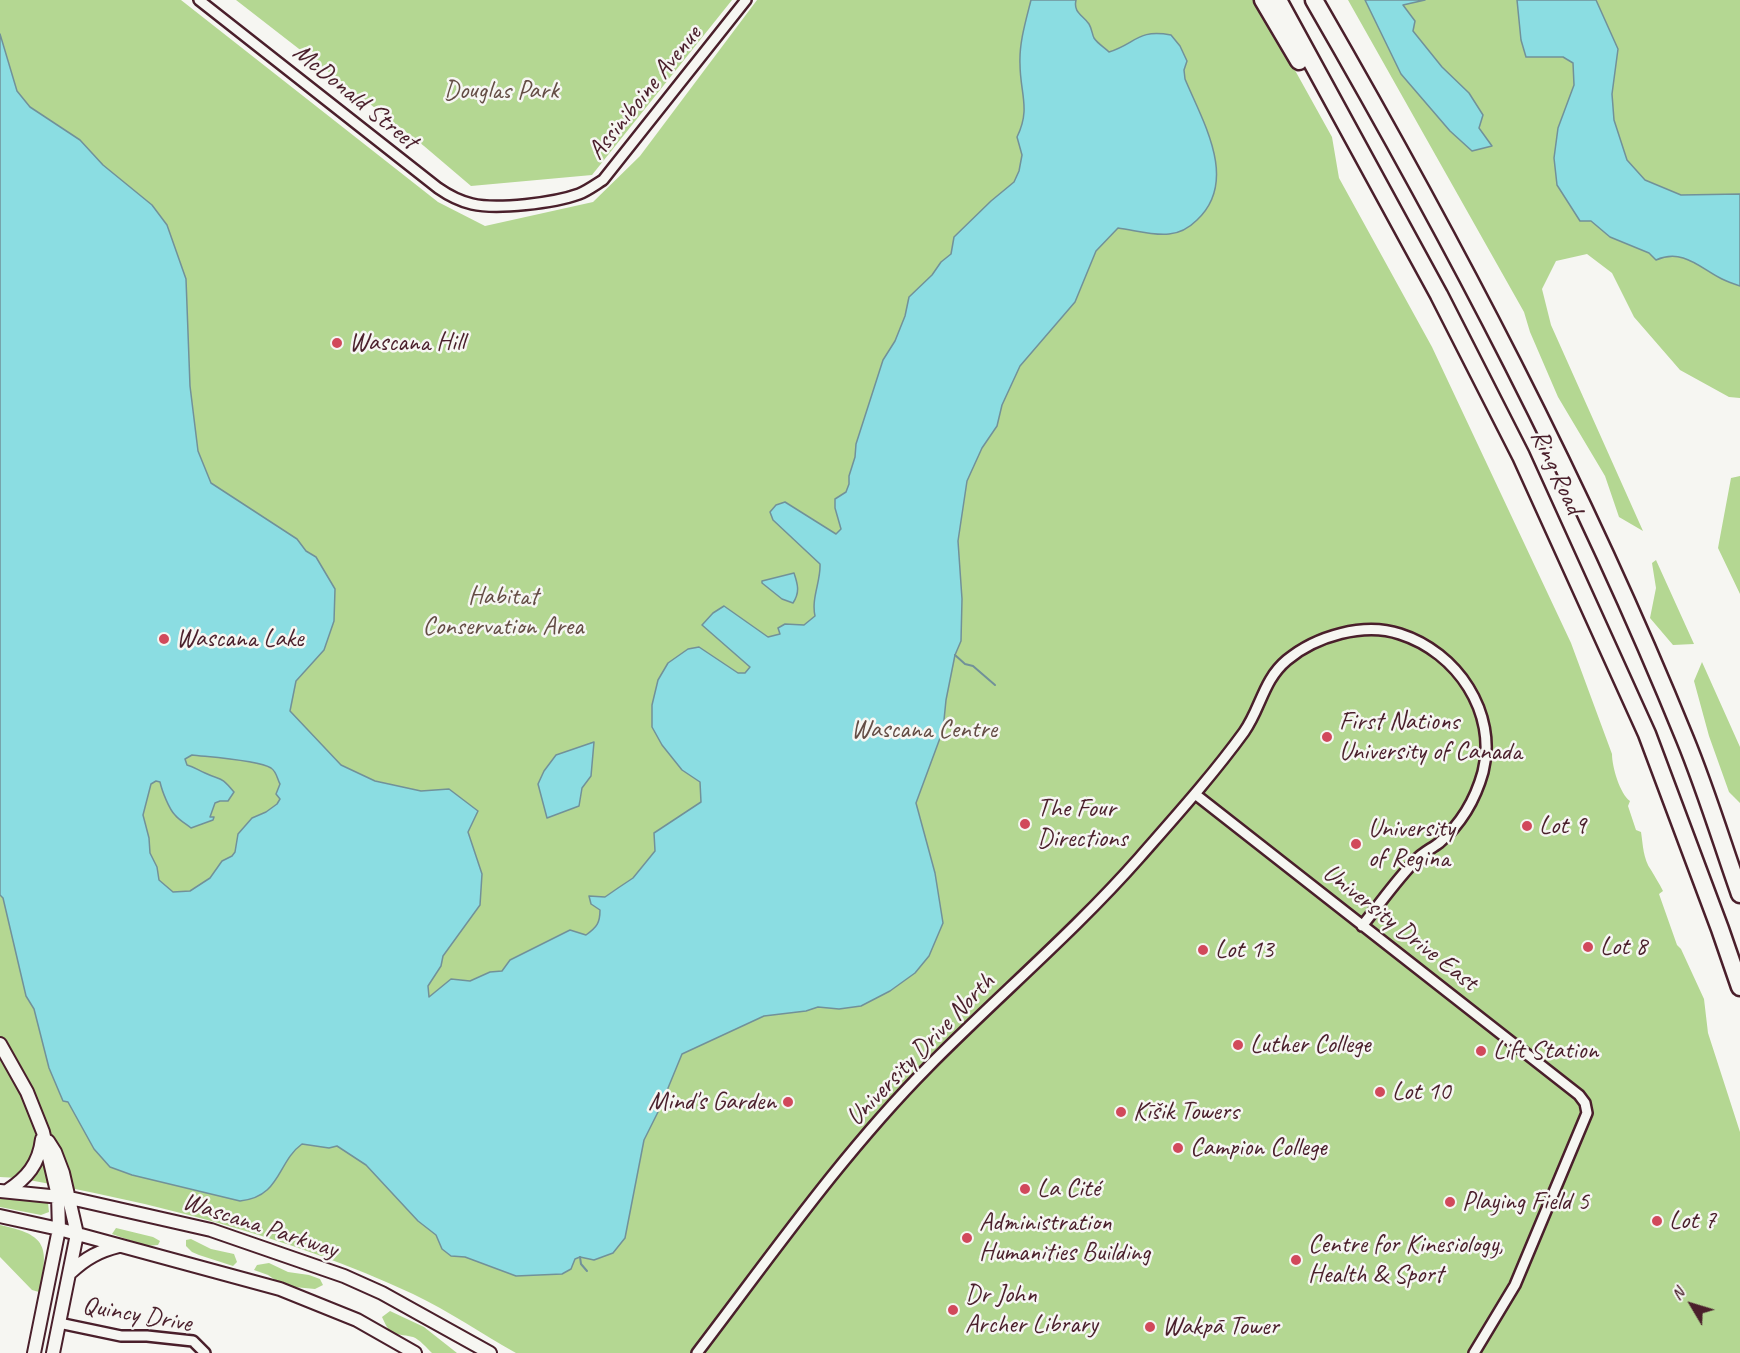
<!DOCTYPE html>
<meta charset="utf-8">
<style>
body{margin:0}
#map{position:relative;width:1740px;height:1353px;overflow:hidden;background:#f6f6f2;font-family:Caveat,sans-serif}
canvas{display:block}
.north{position:absolute;left:1662px;top:1275px;width:60px;height:60px;-webkit-text-stroke:4px #f6f6f2;paint-order:stroke;rotate:308deg;font-size:16px;font-weight:700;line-height:24px;text-align:center;color:#4a1f2b}
.north::after{content:'';display:block;margin:auto;width:21px;height:27px;background:#4a1f2b;clip-path:polygon(50% 0,100% 100%,50% 72%,0 100%)}
</style>
<div id="map">
<canvas width="1740" height="1353"></canvas>
<div class="north">N</div>
</div>
<script>
const ctx = document.querySelector('canvas').getContext('2d');
ctx.lineJoin = 'round';
function fillPath(path, color) { ctx.fillStyle = color; ctx.fill(path, 'evenodd'); }
function trace(path, color, width, dash) { ctx.strokeStyle = color; ctx.lineWidth = width; ctx.lineCap = dash ? 'butt' : 'round'; ctx.setLineDash(dash || []); ctx.stroke(path); }
function drawText(font, color, halo, rows, align = 'center') {
  ctx.font = font + ' Caveat,sans-serif'; ctx.lineWidth = 5; ctx.setLineDash([]); ctx.textBaseline = 'middle'; ctx.strokeStyle = halo; ctx.fillStyle = color; for (const [text, x, y, turn = 0] of rows) {
    ctx.save(); ctx.translate(x, y); ctx.rotate((+turn || 0) * Math.PI / 180); ctx.textAlign = isNaN(turn) ? turn : align; if (halo) ctx.strokeText(text, 0, 0); ctx.fillText(text, 0, 0); ctx.restore();
  }
}
const green = new Path2D(`
 M0,0H181L438,202L485,226L593,202L640,156L757,0H1256L1332,137L1339,178L1432,347L1571,643L1612,754C1612,767 1620,794 1630,801L1628,806L1636,830L1641,832C1643,844 1643,859 1651,870C1655,877 1659,883 1663,891L1659,894L1677,945L1681,949L1704,999L1708,1033L1740,1132V1353H516C482,1334 449,1311 413,1294C286,1235 155,1203 18,1178L0,1177Z
 M236,0H732L592,175L471,186L424,146Z
 M1348,0H1740V398L1729,397L1680,370L1634,317L1612,273L1587,254L1556,261L1542,289L1551,325L1643,531L1619,517L1605,476L1558,397L1530,332L1524,312Z
 M1740,476V594L1718,548L1731,478Z
 M1656,560L1694,644L1673,645L1650,618L1656,588L1652,563Z
 M1702,662L1740,747V803L1729,792L1709,736L1694,681Z
 M0,1197L43,1201L48,1203L49,1212L41,1215L0,1207Z
 M0,1225C48,1235 49,1247 39,1292L32,1290L0,1257Z
 M116,1228L153,1237L160,1241L158,1245L146,1246L112,1234Z
 M191,1239L211,1249L234,1254L237,1262L233,1266L199,1255L192,1252L186,1246V1240Z
 M269,1263L288,1272L309,1275L320,1279L323,1285L315,1289L284,1286L268,1275L254,1270L257,1265Z
 M390,1311L424,1327L457,1353H432C427,1348 419,1339 413,1337C392,1332 392,1339 382,1317Z`);
const water = new Path2D(`
 M1031,0H1076C1073,13 1083,15 1089,24C1092,29 1092,34 1094,38C1097,43 1105,48 1109,52C1137,43 1137,29 1171,35L1180,46L1187,61L1184,70L1185,79C1203,122 1239,181 1197,220C1189,228 1181,233 1169,234C1154,236 1134,230 1118,228L1096,251L1075,302L1020,366L1002,405L997,426L982,448L967,481L958,541L962,599L961,641L955,655L946,700L943,730L916,803L935,873L943,923L929,956L915,973L890,991L861,1006L839,1009L818,1007L806,1011L764,1016L682,1054L659,1110L644,1140L625,1238L613,1253L594,1260L580,1257L575,1259L571,1269L562,1274L516,1276L465,1257L451,1256L442,1249L436,1235L418,1221L366,1165L337,1146L329,1148L302,1144C277,1162 281,1197 240,1201L132,1175L110,1167L94,1149L68,1102L63,1101L49,1068L34,1009L26,996L3,898L0,895V34L17,91L30,107L80,140L103,165L152,205L167,225L186,279L190,386L198,451L211,483L297,539L306,551L316,557L335,589L334,621L324,650L296,681L290,711L341,765L375,781L421,791L449,789L478,811L468,832L482,874L480,905L443,956L441,966L428,986L429,997L451,979L470,981L490,972L502,971L510,960L570,930L586,935C597,927 600,923 600,910L591,904L589,896L605,897L618,888L633,878L655,851L654,833L701,802L700,782L682,770L662,745L652,727V705L658,680L668,663L688,649L699,647L738,673H745L750,667L702,625L713,613L724,606L768,637L780,634L778,628L785,624L804,625L815,616C811,598 821,581 820,564L773,520L770,512L776,505L785,502L836,534L841,529L835,508V499L846,492L849,484V476L855,457L856,444L883,360L895,341L905,316L909,297L932,275L941,262L951,254L954,237L991,201L1014,182L1019,171L1022,155L1017,137C1031,109 1020,93 1020,64C1019,43 1026,20 1031,0ZM192,755C209,757 258,760 271,768C277,772 277,779 280,784L276,794L280,799L277,804L266,812L252,818L238,834L235,852L232,856L222,861L210,878L190,891L173,892L159,880L157,867L150,853L149,838L143,815L151,784L156,781L160,782C162,791 169,809 175,815C179,820 186,824 191,828L213,820L214,817H210L215,803L220,801H228L234,792C220,775 222,781 205,773C198,770 194,767 187,765L185,759Z
 M1365,0H1425L1403,5L1415,21L1413,31L1442,67L1469,93L1483,115L1479,128L1492,146L1472,151L1450,131L1401,74Z
 M1517,0H1596L1618,49L1612,94L1614,120L1627,160L1645,180L1681,195L1740,194V286C1734,284 1728,282 1722,279C1700,268 1683,248 1656,260L1649,253L1610,237L1591,221H1580L1557,185L1554,158L1558,128L1574,85L1573,63L1563,57H1526L1521,40Z
 M794,573C798,585 800,592 793,603L782,599L762,583V581Z
 M594,742L591,776L582,788L579,806L547,818L538,784L544,771L556,755Z`);
const stream = new Path2D(`
 M955,655L965,664L973,666L995,685
 M580,1257L581,1264L587,1271`);
const street = new Path2D(`
 M199,0L438,188C448,195 459,201 472,204C497,210 554,203 579,194C587,191 595,185 603,180L746,0
 M1195,794L1579,1095L1585,1103L1587,1113L1515,1285L1474,1353
 M59,1323L121,1336H147L193,1341L205,1353
 M697,1353C771,1256 842,1154 928,1067C998,996 1074,932 1140,857C1175,817 1212,776 1244,732C1261,708 1263,680 1287,660C1316,636 1364,622 1400,634C1457,652 1498,713 1483,772C1475,801 1461,824 1439,843C1431,849 1422,853 1416,860C1396,880 1380,904 1362,926`);
const secondary = new Path2D(`
 M0,1044L27,1092L43,1132L58,1196L59,1229L34,1353
 M48,1141L55,1152L63,1173L77,1234L53,1353
 M0,1191L70,1198L211,1230L344,1276L382,1293L490,1353
 M7,1191C27,1178 39,1164 42,1139
 M0,1216L59,1229L280,1289L357,1320L415,1353
 M71,1272C86,1258 99,1251 119,1246`);
const highway = new Path2D(`
 M1263,0L1299,61
 M1278,0L1439,295L1521,456L1647,734L1720,929L1740,987
 M1314,0C1452,239 1581,483 1685,739C1706,790 1722,843 1740,894`);
const markers = [
 [337,343,6,"#d1495b"],
 [164,639,6,"#d1495b"],
 [1327,737,6,"#d1495b"],
 [1025,824,6,"#d1495b"],
 [1527,826,6,"#d1495b"],
 [1356,844,6,"#d1495b"],
 [1588,947,6,"#d1495b"],
 [1203,950,6,"#d1495b"],
 [1238,1045,6,"#d1495b"],
 [1481,1051,6,"#d1495b"],
 [1380,1092,6,"#d1495b"],
 [788,1102,6,"#d1495b"],
 [1121,1112,6,"#d1495b"],
 [1178,1148,6,"#d1495b"],
 [1025,1189,6,"#d1495b"],
 [1450,1202,6,"#d1495b"],
 [1657,1221,6,"#d1495b"],
 [967,1238,6,"#d1495b"],
 [1296,1260,6,"#d1495b"],
 [953,1310,6,"#d1495b"],
 [1150,1327,6,"#d1495b"]
];
const parkNames = [
 ["Douglas Park",501,91],
 ["Habitat",503,597],
 ["Conservation Area",503,627],
 ["Wascana Centre",924,730]
];
const streetNames = [
 ["Assiniboine Avenue",645,93,-51],
 ["McDonald Street",355,97,39],
 ["Ring Road",1556,472,65],
 ["University Drive East",1400,928,38],
 ["University Drive North",921,1050,-46],
 ["Wascana Parkway",260,1226,18],
 ["Quincy Drive",137,1315,10]
];
const poiNames = [
 ["Wascana Hill",349,343],
 ["Wascana Lake",176,639],
 ["First Nations",1339,722],
 ["University of Canada",1339,752],
 ["The Four",1037,809],
 ["Directions",1037,839],
 ["Lot 9",1539,826],
 ["University",1368,829],
 ["of Regina",1368,859],
 ["Lot 8",1600,947],
 ["Lot 13",1215,950],
 ["Luther College",1250,1045],
 ["Lift Station",1493,1051],
 ["Lot 10",1392,1092],
 ["Mind's Garden",776,1102,"right"],
 ["Kīšik Towers",1133,1112],
 ["Campion College",1190,1148],
 ["La Cité",1037,1189],
 ["Playing Field 5",1462,1202],
 ["Lot 7",1669,1221],
 ["Administration",979,1223],
 ["Humanities Building",979,1253],
 ["Centre for Kinesiology,",1308,1245],
 ["Health & Sport",1308,1275],
 ["Dr John",965,1295],
 ["Archer Library",965,1325],
 ["Wakpā Tower",1162,1327]
];
fillPath(green, '#b4d792');
fillPath(water, '#8bdde2');
trace(water, '#719199', 1.5);
trace(stream, '#719199', 2);
trace(street, '#4a1f2b', 14);
trace(secondary, '#4a1f2b', 16);
trace(highway, '#4a1f2b', 21);
trace(street, '#f6f6f2', 9);
trace(secondary, '#f6f6f2', 12);
trace(highway, '#f6f6f2', 16);
for (const [x, y, r, color] of markers) { const dot = new Path2D(); dot.arc(x, y, r, 0, 2 * Math.PI); ctx.fillStyle = color; ctx.fill(dot); trace(dot, '#f6f6f2', 2); }
drawText('26px', '#644d45', '#f6f6f2', parkNames);
drawText('26px', '#4a1f2b', '#f6f6f2', streetNames);
drawText('26px', '#4a1f2b', '#f6f6f2', poiNames, 'left');
</script>
